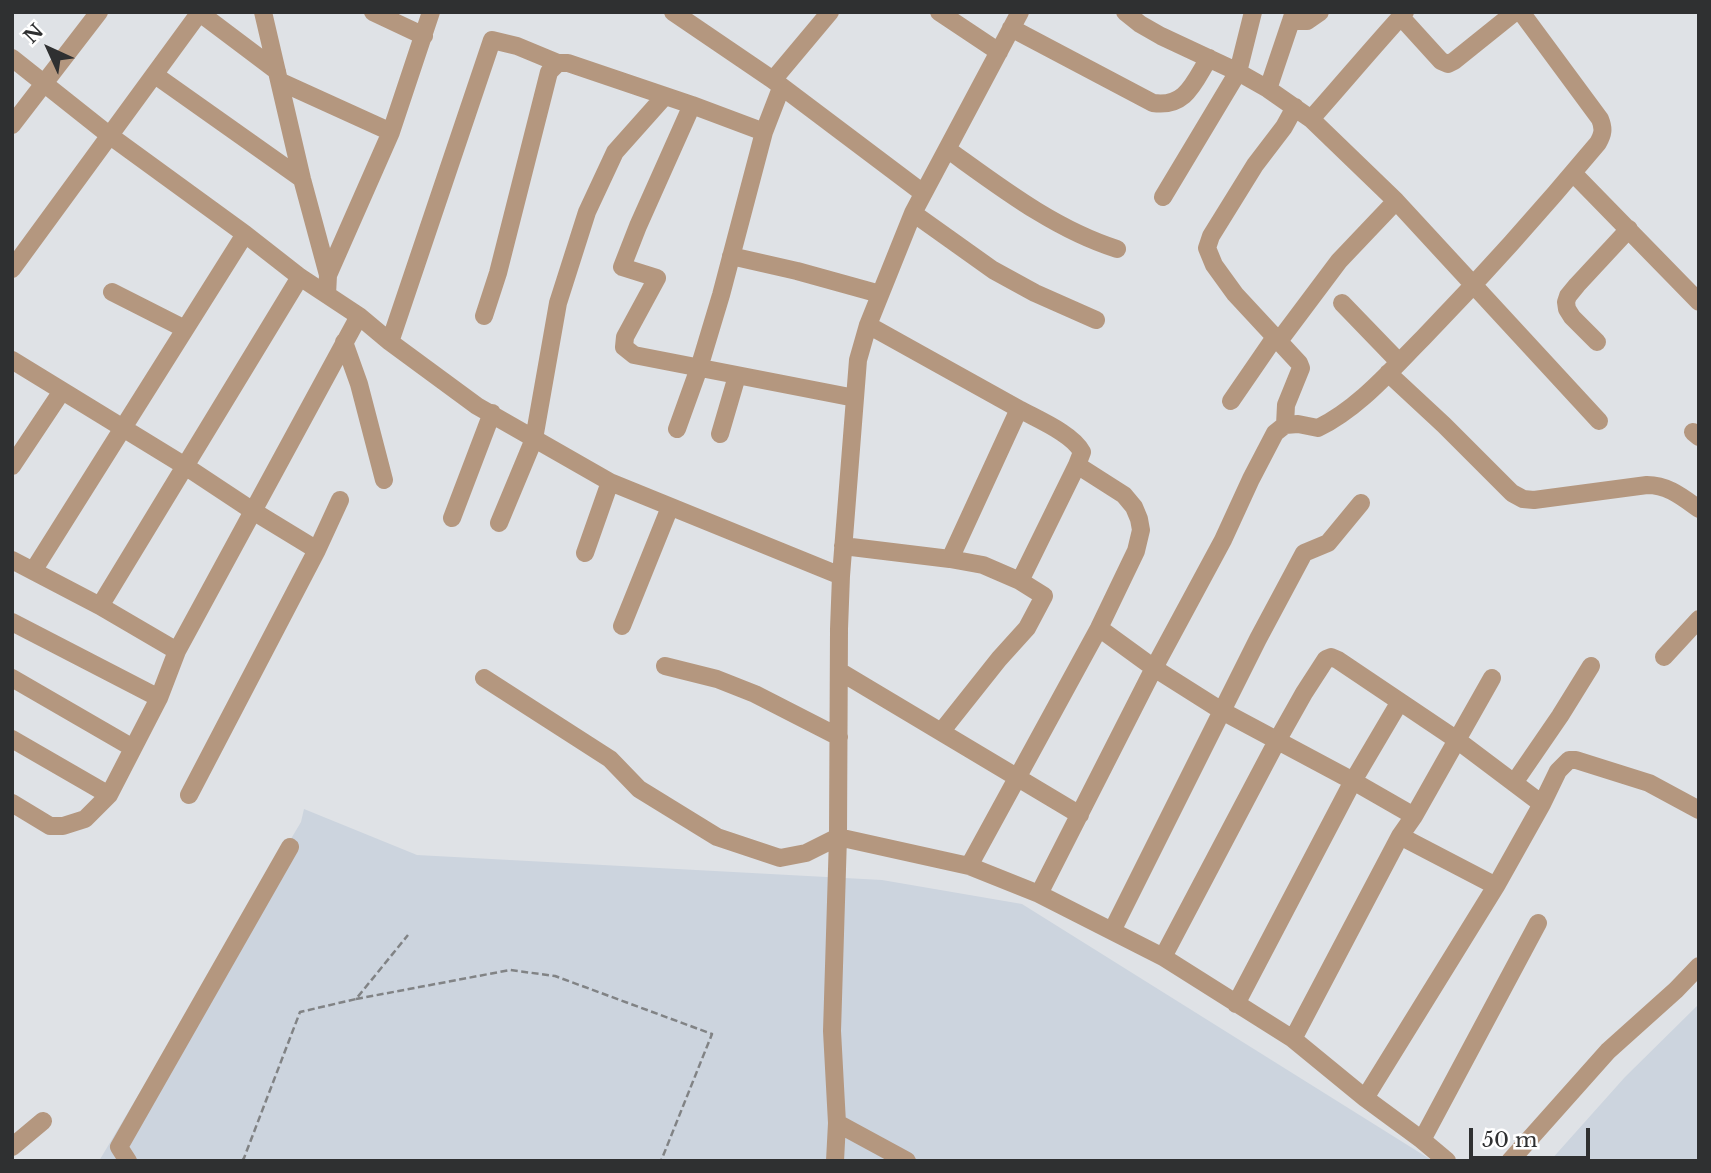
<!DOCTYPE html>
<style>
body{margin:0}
#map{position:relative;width:1711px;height:1173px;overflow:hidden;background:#dfe2e6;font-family:"Libre Baskerville",serif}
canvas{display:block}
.frame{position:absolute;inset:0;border:14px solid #2f3031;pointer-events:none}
.north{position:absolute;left:14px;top:14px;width:70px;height:70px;-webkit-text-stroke:5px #fff;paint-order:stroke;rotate:315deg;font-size:19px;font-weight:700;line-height:28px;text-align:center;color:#2f3031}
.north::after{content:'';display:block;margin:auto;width:24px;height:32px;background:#2f3031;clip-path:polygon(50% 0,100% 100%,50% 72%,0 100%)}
.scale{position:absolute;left:1469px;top:1128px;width:121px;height:32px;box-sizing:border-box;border:4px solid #2f3031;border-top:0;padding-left:9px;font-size:21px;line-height:24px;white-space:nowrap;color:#2f3031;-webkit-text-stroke:5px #fff;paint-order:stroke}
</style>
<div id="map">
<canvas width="1711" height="1173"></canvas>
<div class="frame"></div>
<div class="north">N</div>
<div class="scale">50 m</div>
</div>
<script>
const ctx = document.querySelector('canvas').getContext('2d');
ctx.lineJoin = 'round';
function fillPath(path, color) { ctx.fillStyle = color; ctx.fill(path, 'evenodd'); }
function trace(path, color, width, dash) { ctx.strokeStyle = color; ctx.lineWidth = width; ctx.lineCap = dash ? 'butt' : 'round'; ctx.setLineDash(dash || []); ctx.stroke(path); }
const built = new Path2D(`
 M304,809L417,855L882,880L1022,904L1433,1161H99L301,822Z
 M1699,1004V1161H1550L1625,1077Z`);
const path = new Path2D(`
 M356,999L510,970L555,976L712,1034L661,1161
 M242,1161L244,1158L300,1012L356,999L408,935`);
const minor = new Path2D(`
 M263,12L302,179L328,275L327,295
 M373,12L424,36
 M673,12L773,80L923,193
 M939,12L999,52
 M1125,12L1140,24L1161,36L1238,72L1268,89L1311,119L1396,201L1599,421
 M200,13L277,71
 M1401,17L1441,61L1448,64L1454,61L1515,12
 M1291,21H1307L1320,12
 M1011,28L1153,103C1186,108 1194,82 1209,58
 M12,58L109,135L245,234L300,277L359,316L390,342L477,406L610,482L841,576
 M155,75L302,179
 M773,80L830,12
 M281,82L391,132L328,275
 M1268,89L1294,12
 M692,105L638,226L622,267L657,278L625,337L624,347L634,355L855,398
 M1311,119C1343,83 1373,47 1405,12
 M12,125L99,12
 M391,132L431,12
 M947,149C1000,187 1054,229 1117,249
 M1573,173L1699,302
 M1163,197L1238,72L1253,12
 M913,213L993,270L1035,293L1096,320
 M731,256L797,271L880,294
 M12,269L200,12
 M112,292L185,329
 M1342,303L1399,362
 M484,316L498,273L549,72L558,63H568L692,105L764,132
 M1279,341L1339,261L1396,201
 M344,342L359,384L384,480
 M390,342L492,40L517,46L558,63
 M1597,342L1572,317L1567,309L1566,302L1568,296L1577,285L1629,229
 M12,360L185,466L253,511L317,550
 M1388,373L1444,425L1512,493L1523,499L1534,500L1647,485C1668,485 1682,497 1699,509
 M1231,401L1275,337
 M1285,425L1286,405L1301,368L1299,363L1235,294L1214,265L1207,248L1211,236L1255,165L1284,127L1295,107
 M677,429L699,368L721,295L764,132L781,88
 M1693,432L1699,437
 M720,434L737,376
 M12,466L62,391
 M452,518L492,413
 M499,523L534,439L558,303L587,212L615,152L664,97
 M843,546L950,559L1019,409L868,325
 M585,553L610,482
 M950,559L983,565L1020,581L1077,465L1082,452C1073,434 1037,419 1019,409
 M12,560L100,606L177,651
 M33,571L245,234
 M100,606L300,277
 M12,622L159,698
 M622,626L670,507
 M1099,628L1154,668L1222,711L1353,781L1414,816
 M1664,657L1699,619
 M665,666L717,679L755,694L839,737
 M839,671L1080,815
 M12,678L133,748
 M484,678L610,759L639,789L717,837L780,858L806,853L838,837L969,866L1039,894L1163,957L1293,1039L1365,1098L1422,1140L1447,1161
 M941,732L999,659L1027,628L1044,596L1020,581
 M12,739L109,795
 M1514,783L1560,716L1591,666
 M189,795L317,550L340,500
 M12,803L50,826H63L85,819L109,795L159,698L177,651L359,316
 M1400,836L1496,886
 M969,866L1099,628L1136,551L1141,530L1139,519L1134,507L1124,495L1077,465
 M1039,894L1154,668L1223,540L1251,479L1275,433L1285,425L1298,424L1318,428C1359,408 1391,370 1423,338C1484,275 1542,210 1598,143C1603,134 1604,129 1600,119L1521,12
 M1112,931L1258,639L1304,553L1328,543L1361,503
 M1163,957L1277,741L1304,693L1326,659L1331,657L1338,660L1457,740L1542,804
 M1236,1004L1353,781L1399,703
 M1293,1039L1400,836L1414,816L1492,678
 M1365,1098L1496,886L1542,804L1558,771L1569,760H1576L1649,783L1699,810
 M837,1123L907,1161
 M1422,1140L1538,923
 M12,1147L43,1121
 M128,1161L119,1147L290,847
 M835,1161L837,1123L832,1031L838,837L839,629L841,576L858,360L868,325L913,213L1020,12
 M1510,1161L1608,1051L1676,990L1699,966`);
fillPath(built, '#ccd4de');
trace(path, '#818385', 2.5, [7, 3.5]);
trace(minor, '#b4977f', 18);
</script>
